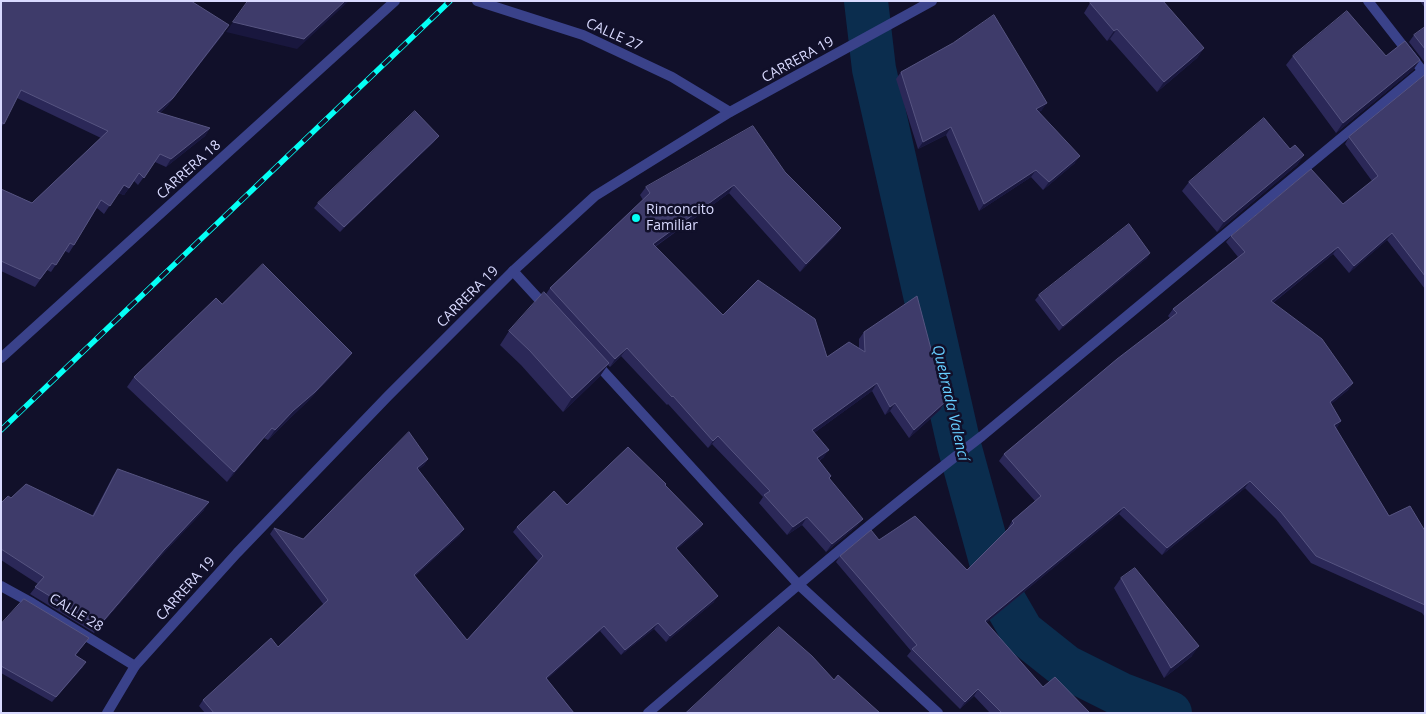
<!DOCTYPE html>
<meta charset="utf-8">
<style>
body{margin:0}
#map{position:relative;width:1426px;height:714px;overflow:hidden;background:#11102a;font-family:"Open Sans",sans-serif}
canvas{display:block}
.frame{position:absolute;inset:0;border:2px solid #d9daff;pointer-events:none}
</style>
<div id="map">
<canvas width="1426" height="714"></canvas>
<div class="frame"></div>
</div>
<script>
const ctx = document.querySelector('canvas').getContext('2d');
ctx.lineJoin = 'round';
function trace(path, color, width, dash) { ctx.strokeStyle = color; ctx.lineWidth = width; ctx.lineCap = dash ? 'butt' : 'round'; ctx.setLineDash(dash || []); ctx.stroke(path); }
function fillPath(path, color) { ctx.fillStyle = color; ctx.fill(path, 'evenodd'); }
function drawText(font, color, halo, rows, align = 'center') {
  ctx.font = font + ' "Open Sans",sans-serif'; ctx.lineWidth = 5; ctx.setLineDash([]); ctx.textBaseline = 'middle'; ctx.strokeStyle = halo; ctx.fillStyle = color; for (const [text, x, y, turn = 0] of rows) {
    ctx.save(); ctx.translate(x, y); ctx.rotate((+turn || 0) * Math.PI / 180); ctx.textAlign = isNaN(turn) ? turn : align; if (halo) ctx.strokeText(text, 0, 0); ctx.fillText(text, 0, 0); ctx.restore();
  }
}
const canal = new Path2D(`
 M866,1L874,69L959,445L1000,594L1022,632L1066,667L1120,694L1170,713`);
const minor = new Path2D(`
 M477,1L583,35L672,77L730,112
 M1368,1L1425,74
 M513,271L547,308
 M1,358L395,1
 M595,362L798,584L938,713
 M1,586L32,603L135,666
 M648,713C758,619 867,524 982,436L1422,71`);
const tertiary = new Path2D(`
 M107,713L135,666L237,553L388,396L513,271L595,196L730,112L932,1`);
const rail = new Path2D(`
 M1,430L450,1`);
const wall = new Path2D(`
 M1,1L224,33L168,105L160,113L210,128L205,136L166,167L155,162L138,185L134,181L124,195L118,193L104,214L97,208L69,253L65,251L51,272L47,270L35,287L1,271V189L32,203L101,138L17,98L1,128Z
 M1420,1H1425V8Z
 M1090,3L1204,48L1197,58L1157,92L1110,39L1107,41L1084,13Z
 M1425,27V63L1409,42L1414,35Z
 M1293,56H1386L1420,60L1413,70L1336,133L1286,65Z
 M901,72L1042,110L1039,112L1075,163L1043,190L1031,177L979,211L946,135L918,149L896,79Z
 M1425,75V289L1387,240L1349,273L1333,254L1273,303L1353,383L1348,390L1331,404L1341,421L1336,428L1389,516L1425,531V617L1422,613L1311,563L1276,519L1245,488L1162,555L1119,514L986,623L1043,687L1090,713H990L974,696L960,709L907,656L911,651L836,562L840,556L879,540L967,570L1009,529L1008,528L1012,521L1035,501L999,461L1004,454L1170,318L1168,316L1173,309L1238,257L1226,242L1231,236L1343,204L1372,181L1345,144L1349,137Z
 M435,141L340,232L314,208L318,203Z
 M1290,149L1304,155L1297,165L1217,232L1182,191L1189,182Z
 M785,172L841,228L835,236L800,272L729,193L655,247L723,315L827,357L859,348V339L864,332L945,402L940,410L909,438L890,411L885,415L872,391L814,433L824,457L819,461L831,476L829,479L863,519L857,526L826,552L802,525L787,535L759,503L763,497L712,444L708,448L668,404L667,405L621,356L610,367L608,365L600,376L563,412L521,365L500,345L509,331L546,294L550,288L643,200L640,195L646,187Z
 M1150,253L1147,258L1059,331L1035,300L1039,295Z
 M222,304L352,353L344,363L307,402L286,422L268,440L264,438L227,482L127,387L134,377Z
 M428,459L424,465L418,470L460,535L415,576L467,640L538,561L513,532L517,527L567,505L665,485L703,524L699,530L677,549L714,602L666,642L654,629L621,655L600,631L547,679L574,713H205L199,706L203,700L278,647L324,605L270,534L274,528L303,539Z
 M118,469L204,510L159,558L94,633L30,594L38,584L1,560V503L11,498L92,516L113,476Z
 M1121,578L1192,656L1164,678L1114,588Z
 M1,624L89,638L76,655L83,667L52,702L1,673Z`);
const shadedWall = new Path2D(`
 M345,1H349L297,49L226,32L233,22Z
 M229,25L168,105L152,120L157,112Z
 M1117,29L1110,39L1107,41L1114,31Z
 M1204,48L1197,58L1157,92L1164,82Z
 M1420,60L1413,70L1336,133L1343,123Z
 M1047,103L1042,110L1031,116L1036,109Z
 M951,127L946,135L918,149L923,142Z
 M210,128L205,136L166,167L171,159Z
 M439,136L435,141L340,232L344,227Z
 M1304,155L1297,165L1217,232L1224,222Z
 M1080,156L1075,163L1043,190L1049,182Z
 M1036,170L1031,177L979,211L984,204Z
 M124,185L129,188L124,195L118,193Z
 M734,185L729,193L647,252L653,244Z
 M841,228L835,236L800,272L806,264Z
 M1392,233L1387,240L1349,273L1354,266Z
 M1338,247L1333,254L1266,308L1271,301Z
 M1150,253L1147,258L1059,331L1063,326Z
 M627,348L621,356L610,367L615,359Z
 M352,353L344,363L307,402L286,422L268,440L275,430L293,411Z
 M609,363L600,376L563,412L572,398Z
 M877,383L872,391L807,438L812,430Z
 M1353,383L1348,390L1325,409L1330,402Z
 M945,402L940,410L909,438L914,430Z
 M895,403L890,411L885,415L890,407Z
 M1341,421L1337,428L1329,432L1334,425Z
 M272,428L264,438L227,482L234,472Z
 M718,436L712,444L708,448L713,441Z
 M829,450L824,457L811,466L817,458Z
 M428,459L424,465L413,474L417,468Z
 M1250,481L1245,488L1162,555L1167,548Z
 M209,502L204,510L159,558L94,633L99,626L164,550Z
 M1124,507L1119,514L980,628L985,621Z
 M807,517L802,525L787,535L793,527Z
 M863,519L857,526L826,552L832,544Z
 M703,524L699,530L672,554L676,548Z
 M464,529L460,535L410,580L414,575Z
 M718,596L714,602L666,642L670,636Z
 M658,623L654,629L621,655L625,650Z
 M604,626L600,631L542,684L546,678Z
 M1199,646L1192,656L1164,678L1171,668Z
 M86,662L83,667L52,702L56,697Z
 M978,689L974,696L960,709L965,702Z`);
const building = new Path2D(`
 M1,1H191L229,25L173,98L157,112L210,128L171,159L160,154L144,178L139,173L129,188L124,185L110,206L101,200L74,245L70,243L56,265L52,263L40,279L1,261V189L32,203L108,131L21,90L4,124L1,122Z
 M248,1H345L304,39L233,22Z
 M1092,1H1163L1204,48L1164,82L1117,29L1114,31L1090,3Z
 M1347,11L1386,56L1405,41L1420,60L1343,123L1293,56Z
 M994,15L1047,103L1036,109L1080,156L1049,182L1036,170L984,204L951,127L923,142L901,72L953,43Z
 M1425,27V49L1414,35Z
 M1425,75V276L1392,233L1354,266L1338,247L1271,301L1322,339L1353,383L1330,402L1341,421L1334,425L1389,516L1410,506L1425,531V605L1316,556L1281,512L1250,481L1167,548L1124,507L985,621L1043,687L1055,677L1090,713H1002L978,689L965,702L912,649L917,645L840,556L871,530L879,540L915,516L967,570L1014,523L1012,521L1041,496L1004,454L1117,359L1177,313L1173,309L1245,252L1231,236L1311,169L1343,204L1378,176L1349,137Z
 M415,111L439,136L344,227L318,203Z
 M1264,118L1290,149L1295,145L1304,155L1224,222L1189,182Z
 M753,126L785,172L841,228L806,264L734,185L653,244L723,315L758,280L815,319L827,357L849,342L865,352L864,332L917,296L945,402L914,430L895,403L890,407L877,383L812,430L829,450L817,458L831,476L829,478L863,519L832,544L807,517L793,527L764,495L770,491L718,436L713,441L673,396L672,397L627,348L615,359L550,288L650,193L646,187Z
 M1129,224L1150,253L1063,326L1039,295Z
 M263,264L352,353L315,392L293,411L275,430L272,428L234,472L134,377L216,298L222,304Z
 M544,292L609,363L572,398L530,351L509,331Z
 M409,432L428,459L417,468L464,529L414,575L467,640L543,556L517,527L554,491L567,505L628,447L666,484L665,485L703,524L676,548L718,596L670,636L658,623L625,650L604,626L546,678L574,713H214L203,700L271,638L278,647L328,600L274,528L303,539Z
 M118,469L209,502L164,550L99,626L35,587L44,577L1,549V503L8,496L11,498L26,484L93,516Z
 M1135,568L1199,646L1171,668L1121,578Z
 M24,599L89,638L75,655L86,662L56,697L1,666V624Z
 M779,627L812,656L834,680L838,675L880,713H686Z`);
const markers = [
 [636,218,5,"#05fff5"]
];
const streetNames = [
 ["CALLE 27",614,35,24],
 ["CARRERA 19",798,60,-29],
 ["CARRERA 18",189,170,-42],
 ["CARRERA 19",468,297,-45],
 ["CARRERA 19",186,589,-48],
 ["CALLE 28",76,613,31]
];
const poiNames = [
 ["Rinconcito",646,210],
 ["Familiar",646,226]
];
const waterNames = [
 ["Quebrada Valencí",950,403,77]
];
trace(canal, '#0b2d4e', 44);
trace(minor, '#3a428a', 10);
trace(tertiary, '#3a428a', 10);
trace(rail, '#05fff5', 5.5);
trace(rail, '#11102a', 4, [11]);
fillPath(wall, '#2b2858');
fillPath(shadedWall, '#19173e');
fillPath(building, '#3e3b6a');
trace(building, '#565481', 1);
for (const [x, y, r, color] of markers) { const dot = new Path2D(); dot.arc(x, y, r, 0, 2 * Math.PI); ctx.fillStyle = color; ctx.fill(dot); trace(dot, '#11102a', 2); }
drawText('14px', '#d9daff', '#11102a', streetNames);
drawText('14px', '#d9daff', '#11102a', poiNames, 'left');
drawText('italic 15px', '#67ceff', '#11102a', waterNames);
</script>
